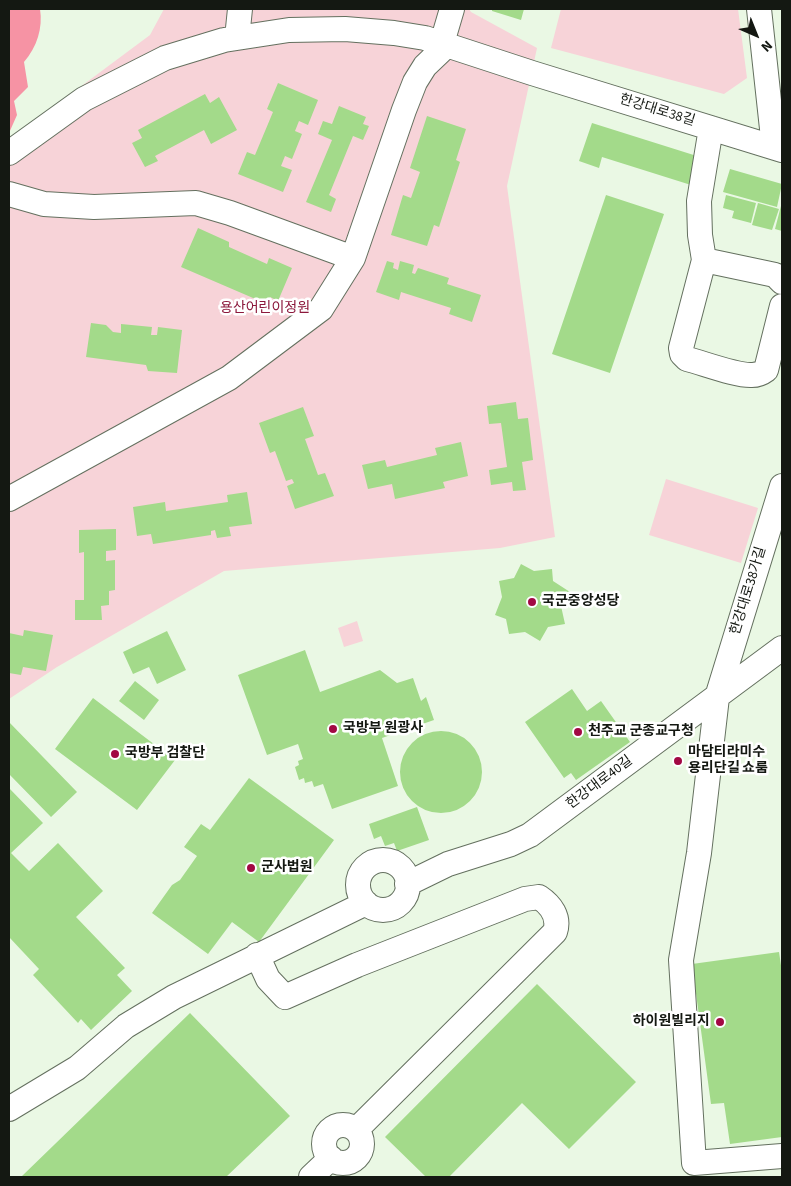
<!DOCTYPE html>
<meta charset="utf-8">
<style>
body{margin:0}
#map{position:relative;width:791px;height:1186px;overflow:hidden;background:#eaf8e4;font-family:"Source Sans 3",sans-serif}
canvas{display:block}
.frame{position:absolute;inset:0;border:10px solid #141812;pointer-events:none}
.north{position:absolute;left:731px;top:10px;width:50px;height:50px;-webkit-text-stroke:4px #fff;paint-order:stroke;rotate:136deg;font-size:14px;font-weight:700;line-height:20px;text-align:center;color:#141812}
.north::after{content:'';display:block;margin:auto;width:18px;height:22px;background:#141812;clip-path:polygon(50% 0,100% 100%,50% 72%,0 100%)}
</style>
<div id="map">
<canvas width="791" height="1186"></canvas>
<div class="frame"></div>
<div class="north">N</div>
</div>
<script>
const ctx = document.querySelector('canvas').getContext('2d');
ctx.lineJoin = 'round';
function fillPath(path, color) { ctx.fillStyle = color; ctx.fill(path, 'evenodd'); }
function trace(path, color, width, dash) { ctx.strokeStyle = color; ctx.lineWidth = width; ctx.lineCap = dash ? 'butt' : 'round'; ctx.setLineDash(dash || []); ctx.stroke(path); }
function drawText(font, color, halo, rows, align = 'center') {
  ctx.font = font + ' "Source Sans 3","Noto Sans KR",sans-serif'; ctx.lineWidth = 5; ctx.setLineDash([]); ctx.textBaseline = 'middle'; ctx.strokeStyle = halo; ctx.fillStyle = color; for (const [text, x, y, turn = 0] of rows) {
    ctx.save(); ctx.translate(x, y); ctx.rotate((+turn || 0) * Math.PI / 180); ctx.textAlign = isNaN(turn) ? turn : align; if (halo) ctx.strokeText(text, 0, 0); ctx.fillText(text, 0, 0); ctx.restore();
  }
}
const green = new Path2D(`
 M164,9H469L471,12L537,48L507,186L555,537L500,548L224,571L57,667L9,699V140L150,35Z
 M561,9H738L747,78L724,94L551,48Z
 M666,479L758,508L741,563L649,535Z
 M357,621L363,641L344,647L338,628Z`);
const forest = new Path2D(`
 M9,9H40C43,28 37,47 24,62L28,87L14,101L17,115L9,133Z`);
const building = new Path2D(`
 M492,9H524L521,20L492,11Z
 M278,83L318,100L308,125L299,121L295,131L302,134L292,159L285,156L281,166L292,170L283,192L238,174L247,152L255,155L273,112L267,109Z
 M205,94L210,103L219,97L237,130L211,144L204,130L155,156L158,161L145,167L132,143L142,138L138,130Z
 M339,106L366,117L363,124L369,126L363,140L353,136L329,195L336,199L331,212L306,202L332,140L318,134L323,121L332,124Z
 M427,116L466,129L456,160L460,162L439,227L434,225L427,246L391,235L403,195L411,198L420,172L410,168Z
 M592,123L700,157L691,185L602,157L599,168L579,161Z
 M730,169L782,184L777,207L723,192Z
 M606,195L664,214L610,373L552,354Z
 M726,195L756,203L751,223L732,218L734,211L723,208Z
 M782,202V231L775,229Z
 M758,203L779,209L772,230L752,225Z
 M198,228L229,242V247L267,264L269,258L292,268L278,301L270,297L267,304L181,267Z
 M387,261L394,263L393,268L398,270L400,261L414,265L412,273L415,274L418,268L449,278L447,284L481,295L472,322L449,314L451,308L401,292L399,300L376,292Z
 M91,323L106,325L113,332L121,333V324L152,327L151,335H157L158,327L182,330L177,373L148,371L146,365L86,357Z
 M516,402L518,419L528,418L533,460L522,462L526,490L513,491L512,482L491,485L489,470L507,467L501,423L489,424L487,406Z
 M303,407L314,436L305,439L318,475L325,473L334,496L295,509L287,486L294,483L292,479L286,481L275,451L270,453L259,423Z
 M461,442L468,476L443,482L445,488L395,499L392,484L368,489L362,465L385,460L387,467L437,455L435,448Z
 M247,492L252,524L229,527L231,536L217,538L215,530L211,531V535L153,544L151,534L137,536L133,507L165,502L166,511L228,502L227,495Z
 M116,529V550L106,551V561L115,560V590L109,591V605L101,606L102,620H75V600H84V552L79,553V530Z
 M521,564L534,571L552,569L553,581L570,592L561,606L565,624L548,627L540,641L525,632L509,634L506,619L495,615L502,597L499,581L514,578Z
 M24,630L53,635L46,671L23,667L21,675L9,673V633L23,636Z
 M167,631L186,670L157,684L149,667L133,674L123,652Z
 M305,650L320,692L380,670L397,683L413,678L421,701L426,697L434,720L382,738L398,786L332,809L323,784L314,787L312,781L305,783L304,778L299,780L295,767L299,765L298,761L303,759L298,744L267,755L238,675Z
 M135,681L159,700L144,720L119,701Z
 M572,689L587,711L601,701L630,742L576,780L571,773L564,778L525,722Z
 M93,698L175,760L137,810L55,749Z
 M9,722L77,792L51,817L9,774Z
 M400 772a41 41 0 1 1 82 0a41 41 0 1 1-82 0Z
 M249,778L334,840L259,942L232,922L208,954L152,913L172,885L180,880L197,856L184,847L201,824L210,830Z
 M9,788L43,823L11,853L29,871L58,843L103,891L76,917L125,968L117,975L132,991L91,1030L81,1019L78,1023L33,975L39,969L9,937Z
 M417,807L429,840L397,851L394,843L385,846L381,836L374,839L369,824Z
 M779,952L782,972V1137L730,1144L724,1103L711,1104L692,964Z
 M537,984L636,1082L569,1149L522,1103L449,1177H426L385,1137Z
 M190,1013L290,1116L226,1177H21Z`);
const minor = new Path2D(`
 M759,9L774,147
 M237,38L240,9
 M442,43L452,9
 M711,128L699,201L700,235L704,260L681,348L682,354L687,359C703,363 737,376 752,375C758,375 762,373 766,370L782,306
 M9,153L84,99L165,58L224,40L289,30L345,29L394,33L425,38L532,73L782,150
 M9,194L44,204L94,207L196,203L230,213L353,258
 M704,260L775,275L782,282
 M782,486L717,697L699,853L681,960L694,1163L782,1156
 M9,499L229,378L321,309L353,258L404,110L415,82L425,66L447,45
 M358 885a25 25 0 1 1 50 0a25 25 0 1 1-50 0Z
 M407,884L448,864L511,844L530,835L782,648
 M257,955L268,979L285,997L357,965L525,899L539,897C551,905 560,917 555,932L356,1130
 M9,1109L77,1068L126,1026L174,997L366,903
 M324 1144a19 19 0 1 1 38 0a19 19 0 1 1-38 0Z
 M311,1177L331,1158`);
const markers = [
 [532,602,5,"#a20843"],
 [333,729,5,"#a20843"],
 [578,732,5,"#a20843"],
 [115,754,5,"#a20843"],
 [678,761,5,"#a20843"],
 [251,868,5,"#a20843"],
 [720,1022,5,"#a20843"]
];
const streetNames = [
 ["한강대로38길",657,111,17],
 ["한강대로38가길",749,591,-73],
 ["한강대로40길",600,783,-37]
];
const parkNames = [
 ["용산어린이정원",265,309]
];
const poiNames = [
 ["국군중앙성당",542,602],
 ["국방부 원광사",343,729],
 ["천주교 군종교구청",588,732],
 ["마담티라미수",688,753],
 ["용리단길 쇼룸",688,769],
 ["국방부 검찰단",125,754],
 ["군사법원",261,868],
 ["하이원빌리지",710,1022,"right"]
];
fillPath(green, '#f7d3d8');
fillPath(forest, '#f693a4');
fillPath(building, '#a3da8a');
trace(minor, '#64705f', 26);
trace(minor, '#fff', 24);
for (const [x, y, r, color] of markers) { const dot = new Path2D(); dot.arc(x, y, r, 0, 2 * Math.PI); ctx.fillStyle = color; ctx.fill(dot); trace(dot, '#fff', 2); }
drawText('14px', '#141812', '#fff', streetNames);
drawText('14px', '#8c183c', '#fff', parkNames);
drawText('bold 14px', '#141812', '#fff', poiNames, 'left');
</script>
